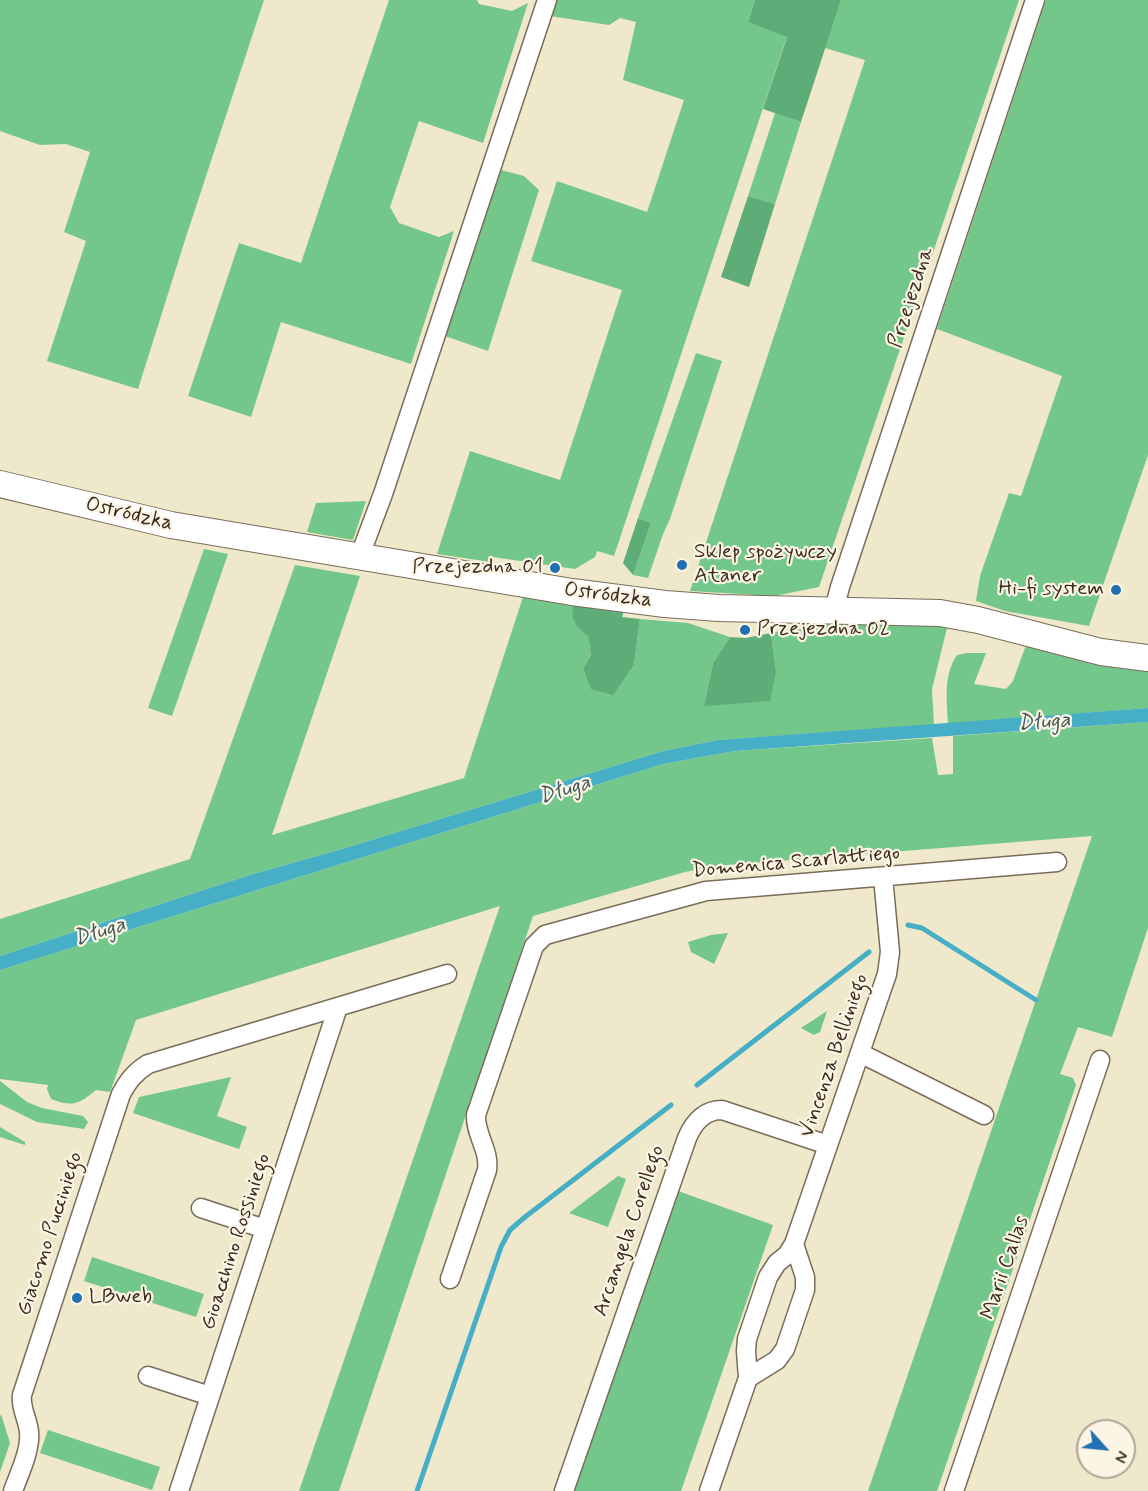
<!DOCTYPE html>
<meta charset="utf-8">
<style>
body{margin:0}
#map{position:relative;width:1148px;height:1491px;overflow:hidden;background:#efe8cb;font-family:Mynerve,sans-serif}
canvas{display:block}
.north{position:absolute;left:1076px;top:1419px;width:60px;height:60px;box-sizing:border-box;background:#fcf5e5;border:2px solid #afa495;border-radius:50%;rotate:117deg;font-size:16px;font-weight:700;line-height:24px;text-align:center;color:#3b2a1e}
.north::after{content:'';display:block;margin:auto;width:21px;height:27px;background:#1f6fb2;clip-path:polygon(50% 0,100% 100%,50% 72%,0 100%)}
</style>
<div id="map">
<canvas width="1148" height="1491"></canvas>
<div class="north">N</div>
</div>
<script>
const ctx = document.querySelector('canvas').getContext('2d');
ctx.lineJoin = 'round';
function fillPath(path, color) { ctx.fillStyle = color; ctx.fill(path, 'evenodd'); }
function trace(path, color, width, dash) { ctx.strokeStyle = color; ctx.lineWidth = width; ctx.lineCap = dash ? 'butt' : 'round'; ctx.setLineDash(dash || []); ctx.stroke(path); }
function drawText(font, color, halo, rows, align = 'center') {
  ctx.font = font + ' Mynerve,sans-serif'; ctx.lineWidth = 4.5; ctx.setLineDash([]); ctx.textBaseline = 'middle'; ctx.strokeStyle = halo; ctx.fillStyle = color; for (const [text, x, y, turn = 0] of rows) {
    ctx.save(); ctx.translate(x, y); ctx.rotate((+turn || 0) * Math.PI / 180); ctx.textAlign = isNaN(turn) ? turn : align; if (halo) ctx.strokeText(text, 0, 0); ctx.fillText(text, 0, 0); ctx.restore();
  }
}
const green = new Path2D(`
 M0,0H264L185,240L138,389L47,361L86,241L64,232L90,152L66,144L40,145L0,131Z
 M389,0H477L479,4L512,11L528,3L483,143L419,121L390,207L399,223L439,237L454,231L411,364L281,322L251,417L188,396L239,243L301,263Z
 M555,0H755L748,22L787,36L614,556L597,551L595,557L575,569L493,557L491,562L437,554L470,451L560,480L622,290L531,261L557,181L647,212L684,100L623,80L636,22L620,18L609,25L550,16Z
 M841,0H1019L819,587L774,596L690,591L865,60L825,48Z
 M1046,0H1148V455L1089,626L1005,611L976,601L980,576L1009,493L1021,496L1062,376L937,329Z
 M775,113L801,122L775,204L748,196Z
 M501,170L524,176L539,190L488,351L445,336Z
 M696,353L722,361L670,519L663,534L648,578L633,575L651,523L638,518Z
 M366,501L353,540L307,532L316,503Z
 M204,549L228,554L172,716L148,708Z
 M295,565L360,576L272,835L464,778L523,597L574,604L588,636L591,655L583,669L591,688L613,694L634,665L640,619L688,623L730,637L713,663L704,706L776,671L771,633L793,628L805,630L807,622L926,624L947,628L932,689L934,725L718,740L663,751L342,849L253,874L0,956V919L190,859Z
 M1026,645L1061,655L1148,671V708L948,724C947,701 943,675 957,655L967,653H986L974,684L1006,689L1013,681Z
 M1148,722V928L1112,1037L1078,1027L1060,1074L1073,1078L1076,1085L937,1491H868L1092,836L715,866L685,872L533,916L339,1491H299L500,906L136,1020L110,1092L96,1090C78,1105 72,1107 51,1099L47,1089L48,1085L0,1079V970L663,764L735,751L932,738L938,775L953,774V736Z
 M728,933L714,964L691,952L688,942L711,935Z
 M827,1011L820,1032L814,1035L801,1028Z
 M231,1077L217,1116L247,1127L239,1149L133,1113L139,1097Z
 M0,1081L27,1102L42,1108L83,1116L88,1122L84,1129L37,1122L0,1104Z
 M0,1127L25,1142V1145L0,1137Z
 M618,1176L626,1179L608,1227L569,1213Z
 M678,1191L773,1225L681,1491H574Z
 M92,1257L204,1294L196,1317L84,1281Z
 M1,1414L10,1443L0,1472V1417Z
 M48,1430L160,1467L152,1490L40,1453Z`);
const forest = new Path2D(`
 M755,0H841L801,122L763,109L787,37L748,22Z
 M748,196L775,204L749,287L721,277Z
 M638,518L651,523L633,575L623,563Z
 M574,604L624,611L622,617L640,619L634,665L613,695L591,689L583,669L591,655L588,636C577,627 569,619 574,604Z
 M771,633L776,671L770,701L704,706L713,663L730,637L746,638Z`);
const water = new Path2D(`
 M1148,708V722L735,751L663,764L0,970V956L253,874L342,849L663,751L718,740Z`);
const stream = new Path2D(`
 M908,925L922,928L1036,1000
 M697,1085L869,952
 M417,1491L501,1247L510,1230L525,1217L671,1105`);
const street = new Path2D(`
 M359,558L383,494L547,0
 M834,610L840,587L1035,0
 M860,1053L984,1115
 M201,1208L265,1229
 M450,1279L487,1170C490,1150 475,1135 476,1115L534,946L545,935L706,891L1057,862
 M148,1376L210,1396
 M748,1378L777,1360L785,1349L805,1290V1277L794,1244
 M13,1491C19,1474 31,1450 29,1432C28,1419 20,1408 22,1395L121,1094C128,1081 135,1072 148,1064L447,974
 M179,1491L338,1007
 M564,1491L687,1138C694,1122 704,1110 722,1110L828,1145
 M709,1491L748,1378L746,1351L747,1339L768,1277L777,1263L787,1255L794,1244L887,974L890,952L883,877
 M954,1491L1100,1060`);
const secondary = new Path2D(`
 M0,484L171,525L572,592L665,604L719,608L940,613L978,620L1101,652L1148,658`);
const markers = [
 [682,565,6,"#1f6fb2"],
 [555,568,6,"#1f6fb2"],
 [1116,590,6,"#1f6fb2"],
 [745,630,6,"#1f6fb2"],
 [77,1298,6,"#1f6fb2"]
];
const streetNames = [
 ["Przejezdna",912,298,-72],
 ["Ostródzka",129,515,13],
 ["Ostródzka",608,596,7],
 ["Domenica Scarlattiego",796,863,-5],
 ["Vincenza Belliniego",835,1056,-71],
 ["Arcangela Corellego",630,1231,-71],
 ["Giacomo Pucciniego",51,1234,-72],
 ["Gioacchino Rossiniego",237,1242,-72],
 ["Marii Callas",1006,1268,-71]
];
const poiNames = [
 ["Sklep spożywczy",694,553],
 ["Ataner",694,577],
 ["Przejezdna 01",543,568,"right"],
 ["Hi-fi system",1104,590,"right"],
 ["Przejezdna 02",757,630],
 ["LBweb",89,1298]
];
const waterNames = [
 ["Długa",1044,723,-4],
 ["Długa",565,791,-17],
 ["Długa",100,933,-17]
];
fillPath(green, '#73c78b');
fillPath(forest, '#5eac77');
fillPath(water, '#46afc5');
trace(stream, '#46afc5', 5);
trace(street, '#7a6c5b', 21);
trace(secondary, '#7a6c5b', 28);
trace(street, '#fff', 18);
trace(secondary, '#fff', 26);
for (const [x, y, r, color] of markers) { const dot = new Path2D(); dot.arc(x, y, r, 0, 2 * Math.PI); ctx.fillStyle = color; ctx.fill(dot); trace(dot, '#fcf5e5', 2); }
drawText('21px', '#3b2a1e', '#fcf5e5', streetNames);
drawText('21px', '#3b2a1e', '#fcf5e5', poiNames, 'left');
drawText('italic 22px', '#3f5958', '#fcf5e5', waterNames);
</script>
